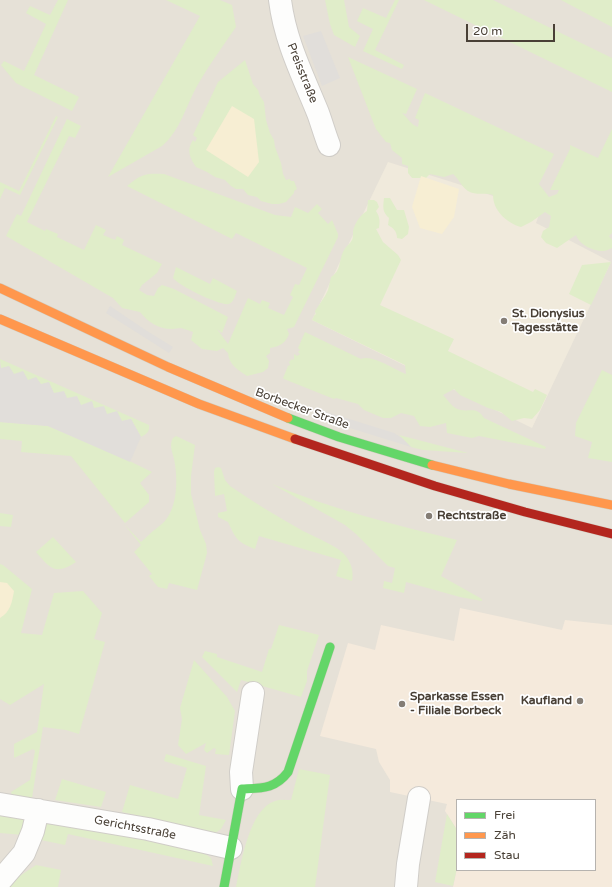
<!DOCTYPE html>
<meta charset="utf-8">
<style>
body{margin:0}
#map{position:relative;width:612px;height:887px;overflow:hidden;background:#f2efea;font-family:"Varela Round",sans-serif}
canvas{display:block}
.legend{position:absolute;left:456px;top:799px;width:140px;height:72px;box-sizing:border-box;background:#fff;border:1px solid #b6b3af;margin:0;padding:5px 7px;list-style:none;font-size:12px;color:#494036}
.legend li{display:flex;align-items:center;gap:8px;height:20px}
.legend b{width:20px;border:1px solid #b6b3af}
.scale{position:absolute;left:466px;top:24px;width:89px;height:18px;box-sizing:border-box;border:2px solid #494036;border-top:0;padding-left:5px;font-size:12px;line-height:14px;white-space:nowrap;color:#494036;-webkit-text-stroke:3px #fff;paint-order:stroke}
</style>
<div id="map">
<canvas width="612" height="887"></canvas>
<ul class="legend">
<li><b style="height:5px;background:#63d668"></b>Frei</li>
<li><b style="height:5px;background:#ff974d"></b>Zäh</li>
<li><b style="height:5px;background:#b3261e"></b>Stau</li>
</ul>
<div class="scale">20 m</div>
</div>
<script>
const ctx = document.querySelector('canvas').getContext('2d');
ctx.lineJoin = 'round';
function fillPath(path, color) { ctx.fillStyle = color; ctx.fill(path, 'evenodd'); }
function trace(path, color, width, dash) { ctx.strokeStyle = color; ctx.lineWidth = width; ctx.lineCap = dash ? 'butt' : 'round'; ctx.setLineDash(dash || []); ctx.stroke(path); }
function drawText(font, color, halo, rows, align = 'center') {
  ctx.font = font + ' "Varela Round",sans-serif'; ctx.lineWidth = 3.5; ctx.setLineDash([]); ctx.textBaseline = 'middle'; ctx.strokeStyle = halo; ctx.fillStyle = color; for (const [text, x, y, turn = 0] of rows) {
    ctx.save(); ctx.translate(x, y); ctx.rotate((+turn || 0) * Math.PI / 180); ctx.textAlign = isNaN(turn) ? turn : align; if (halo) ctx.strokeText(text, 0, 0); ctx.fillText(text, 0, 0); ctx.restore();
  }
}
const residential = new Path2D(`
 M0,0H612V887H0ZM457,800H595V870H457Z`);
const commercial = new Path2D(`
 M460,608L562,630L565,620L612,625V887H453L457,868V870H595V800H457V830L445,811L447,804L390,792V780L379,762L376,749L320,736L348,643L375,650L381,625L454,641Z`);
const education = new Path2D(`
 M388,162L458,184L540,212L536,223L611,262L532,428L312,320Z`);
const green = new Path2D(`
 M58,0H68L34,75L79,97L72,111L16,83L1,65L4,61L24,71L46,24L26,13L30,6L50,15Z
 M166,0H220L232,5L236,27C223,46 209,65 197,86C186,106 180,131 162,146L108,177L200,16Z
 M325,0H344L349,27L360,36L355,47L334,35L330,24Z
 M395,0H399L375,50L404,65L402,69L363,51L373,29L357,21L363,8L386,18Z
 M424,0H493L612,58V92Z
 M561,0H612V27Z
 M348,57L417,89L406,114L402,113C408,118 411,125 418,127L419,120L415,118L425,93L554,154L539,184L549,197L557,194L559,190H550L570,149V145L598,158L612,129V233L609,236L612,240V248C609,249 606,251 603,251C592,251 579,244 576,235L557,248L546,243L541,237L543,231L549,227L551,216L545,212L531,222L521,227C507,223 493,211 493,195C485,192 476,196 468,191C461,186 459,179 453,174L444,177L430,174L426,178H412L408,173V166L402,164V158L392,150L390,143L386,142L376,129L372,119Z
 M245,60L253,84L258,90L260,96L264,102L266,120L270,133L274,140L275,147L281,163L283,174L286,180L290,179L291,181H294L297,189L294,191V193L286,202L279,204H272L261,201L257,197L248,195L243,189H236L231,186L225,180L215,177L207,172L196,167C190,158 186,150 193,140L195,142L197,138L193,135L218,82Z
 M56,116L58,117L20,195L5,188L0,199V182L19,191Z
 M67,119L81,126L75,138L69,136L27,222L45,231L46,229L58,234L57,237L84,250L96,225L106,230L103,235L115,240L117,236L124,240L122,245L162,264L157,273L142,285L139,290L147,295L154,296L158,288L162,285L174,289L228,317L222,333L217,329L228,344L248,298L260,304L262,300L270,303L268,308L284,315L293,297L290,295L295,284L299,285L307,268L236,233L232,239L127,186C141,174 146,173 164,174L275,215L291,217L295,207L308,213L317,204L322,209L318,213L328,224L332,220L338,234V237L294,327L287,329L289,334C285,344 280,346 270,348V353L266,356L269,361L268,368L263,372L247,376C238,370 229,365 228,353L223,348L217,351L202,349L191,340L193,332C190,331 185,329 181,328C178,328 175,329 172,329C158,329 148,322 140,312L122,308L113,298L6,236L17,214L21,216Z
 M384,198H390L397,210H404L409,227L408,234L402,239L397,238C397,231 393,228 388,225L389,218C382,212 383,207 384,198Z
 M368,200H374L377,202L379,207L376,211C380,217 380,221 379,228L376,229L383,242L398,255L401,260L380,305L454,339L448,351L533,392L535,389L547,395L540,410L532,419L524,418L512,421L501,412L488,408L460,395L454,389L443,395C448,400 453,409 461,410C470,412 477,406 484,418L546,447L545,449L479,436L472,438L447,433L446,423L430,427L420,426L414,416L401,413L391,418H383L364,410L358,404L336,398L334,399L284,379L283,378L288,366L290,365L289,362L292,359L294,360V354L297,356L300,354L298,352L300,350L298,348L305,332L361,359C372,354 395,370 406,374L405,365L312,320L315,314L316,315L315,311L325,296L328,290L331,277C342,270 338,261 344,250C346,246 350,244 352,240C353,238 353,234 353,231C355,223 360,215 367,211Z
 M611,262L591,305L569,294L582,265Z
 M176,267L210,284L213,278L237,291C235,295 234,302 229,304C220,306 179,286 173,278Z
 M0,359L149,425C150,431 147,434 141,437L131,419L122,421L94,408L81,405L67,398L54,393L41,384L28,380L1,368Z
 M602,370L612,375V462L588,458L592,442L575,436L576,423Z
 M0,422L48,426L117,455L152,472L140,483L149,495V502L125,523L71,456L21,452L22,441L0,439Z
 M399,435L468,453L423,450L411,447Z
 M176,436L195,445L191,476V494L200,530L206,544L207,553L197,590L169,583L167,589L158,587L149,576L152,574L134,552L141,545L124,524L141,542C146,538 151,532 157,528C159,526 162,524 164,522C178,507 178,478 174,459C172,451 169,445 173,438Z
 M218,467L221,468L225,480L230,486C253,502 278,517 303,531C313,536 336,546 343,553C351,561 354,571 352,581L336,576L341,560L259,536L255,549C237,542 236,539 228,522L218,517V513L227,511L224,494L215,496L214,472L215,468Z
 M272,484C331,509 395,525 457,540L441,576L482,599V601L460,597L406,582L404,593L383,588L384,581L392,583L395,568L388,566L356,534L345,525Z
 M0,513L13,515L11,527L0,526Z
 M53,537L76,562C55,576 50,568 36,552Z
 M0,564L3,565L32,589L21,633L42,635L54,593L83,591L102,613L94,639L105,642L79,734L66,730L43,727L32,798L12,795L11,792L30,780L35,751L33,749L14,758V744L37,732L44,684L10,705L0,699Z
 M279,625L319,635L307,671V681L301,697L241,680L237,692L202,657L205,651L217,654V657L262,672L269,649H271Z
 M194,660L227,697L235,711L229,755L215,754L216,749L214,748L207,753L204,750L206,743L186,754L178,745L182,719L180,708Z
 M166,754L206,766L199,815L226,820L221,829L215,833L122,812L130,785L178,799L187,768L164,761Z
 M299,769L330,775L315,887H236C241,864 249,809 275,801C280,799 286,800 291,800Z
 M62,779L106,792L101,807L55,800Z
 M447,814L457,830V868L453,886L435,882Z
 M0,816L25,819L23,835L0,833Z
 M46,823L113,834L201,851L211,858L213,866L68,834L65,845L41,840Z
 M36,865L61,870L58,887H6L11,882Z`);
const sand = new Path2D(`
 M232,106L254,119L259,162L248,177L206,150Z
 M421,176L459,189L454,217L442,234L420,228L412,207Z
 M0,582L7,583L14,591C12,603 10,612 0,618Z`);
const parking = new Path2D(`
 M321,31L340,78L322,86L303,36Z
 M110,306L147,331L173,347L169,353L106,313Z
 M0,365L1,368L9,366L14,374L23,371L28,380L36,377L41,384L49,382L54,393L64,391L67,398L77,396L81,405L92,401L94,408L104,406L107,414L117,411L122,421L131,419L141,437L130,462L48,426L0,422Z
 M324,411L394,433L402,438L411,447L321,419Z`);
const street = new Path2D(`
 M280,0C285,41 303,76 318,113C322,124 325,135 329,145
 M242,789L241,772L253,693
 M0,804L148,829L231,848
 M0,881L24,853L33,831L38,810
 M406,887L408,864L419,798`);
const fast = new Path2D(`
 M288,418L339,437L432,465
 M224,887L242,789C262,788 275,789 288,772L330,647`);
const slow = new Path2D(`
 M0,288L168,367L288,418
 M0,319L199,404L295,439
 M432,465L509,484L612,505`);
const jam = new Path2D(`
 M295,439L435,486L525,512L612,534`);
const markers = [
 [504,321,4,"#847d75"],
 [429,516,4,"#847d75"],
 [580,701,4,"#847d75"],
 [402,704,4,"#847d75"]
];
const streetNames = [
 ["Preisstraße",302,73,68],
 ["Borbecker Straße",302,409,20],
 ["Gerichtsstraße",135,828,11]
];
const poiNames = [
 ["St. Dionysius",512,314],
 ["Tagesstätte",512,328],
 ["Rechtstraße",437,516],
 ["Sparkasse Essen",410,697],
 ["- Filiale Borbeck",410,711],
 ["Kaufland",572,701,"right"]
];
fillPath(residential, '#e6e1d7');
fillPath(commercial, '#f5eadc');
fillPath(education, '#f0eadc');
fillPath(green, '#e0edc9');
fillPath(sand, '#f7eed3');
fillPath(parking, '#e1deda');
trace(street, '#d0cdc8', 24);
trace(fast, '#d3cec2', 10);
trace(slow, '#d3cec2', 10);
trace(jam, '#d3cec2', 10);
trace(street, '#fdfdfc', 22);
trace(fast, '#63d668', 9);
trace(slow, '#ff974d', 9);
trace(jam, '#b3261e', 9);
for (const [x, y, r, color] of markers) { const dot = new Path2D(); dot.arc(x, y, r, 0, 2 * Math.PI); ctx.fillStyle = color; ctx.fill(dot); trace(dot, '#fff', 1.5); }
drawText('12px', '#494036', '#fff', streetNames);
drawText('bold 12px', '#494036', '#fff', poiNames, 'left');
</script>
